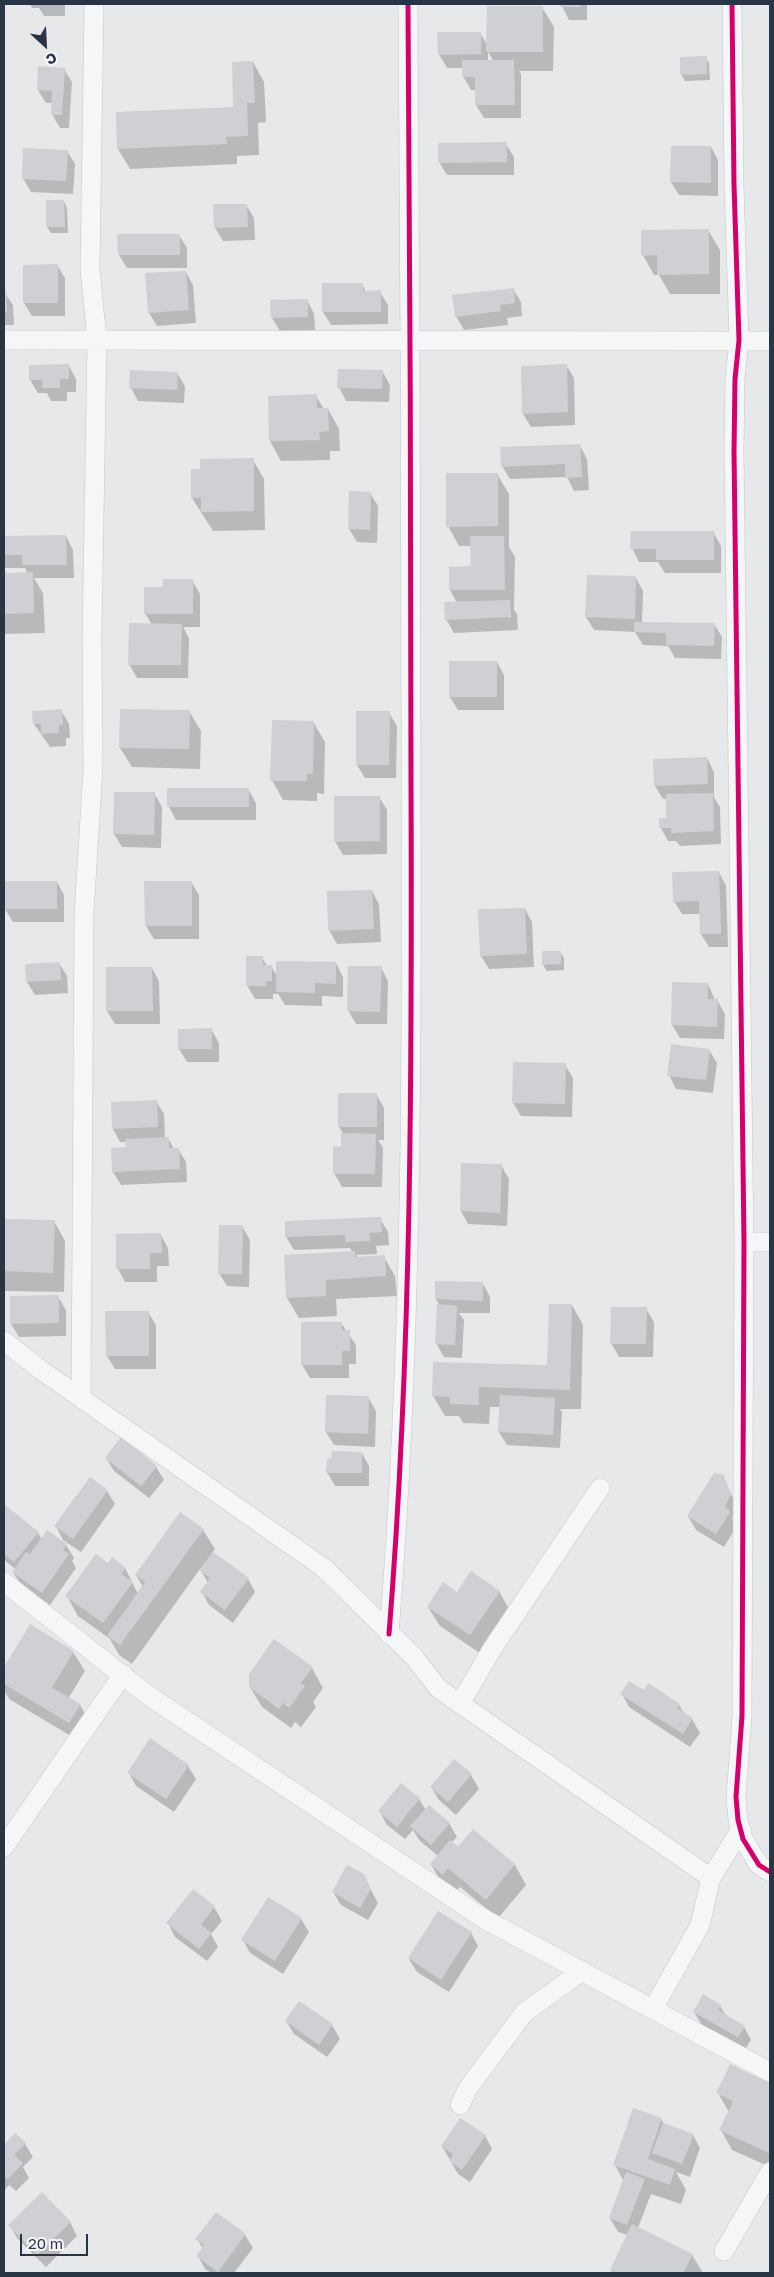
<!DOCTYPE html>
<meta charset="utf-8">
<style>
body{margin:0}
#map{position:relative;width:774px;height:2277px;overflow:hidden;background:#e6e8ea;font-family:"Golos Text",sans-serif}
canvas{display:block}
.frame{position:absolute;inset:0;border:5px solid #2b3445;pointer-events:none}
.north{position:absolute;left:20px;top:20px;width:50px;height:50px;-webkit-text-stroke:4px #f4f6f9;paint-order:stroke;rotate:155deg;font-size:14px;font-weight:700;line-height:20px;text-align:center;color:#2b3445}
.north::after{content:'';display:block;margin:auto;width:18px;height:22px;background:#2b3445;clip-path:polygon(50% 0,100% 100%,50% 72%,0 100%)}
.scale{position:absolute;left:20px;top:2234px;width:68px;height:22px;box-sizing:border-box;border:2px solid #2b3445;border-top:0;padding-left:6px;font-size:15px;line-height:18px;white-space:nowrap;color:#2b3445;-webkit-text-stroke:4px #f4f6f9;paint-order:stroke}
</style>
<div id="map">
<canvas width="774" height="2277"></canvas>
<div class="frame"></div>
<div class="north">С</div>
<div class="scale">20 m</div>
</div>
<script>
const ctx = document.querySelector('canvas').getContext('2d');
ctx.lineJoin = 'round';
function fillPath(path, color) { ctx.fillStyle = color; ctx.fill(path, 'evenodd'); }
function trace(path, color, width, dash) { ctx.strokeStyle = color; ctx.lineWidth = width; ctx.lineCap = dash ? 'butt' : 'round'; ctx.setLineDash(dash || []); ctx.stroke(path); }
const shadow = new Path2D(`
 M30,4H75L65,5V16H44L39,8H32Z
 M561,4H587V20H569Z
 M542,7L554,27L553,71H519L521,74V118H484L476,105V90H471L463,76V68H447L439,54L480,33L488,46ZM488,52L492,58L493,61H488Z
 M706,57L709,63L710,80L685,81L681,74Z
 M253,62L264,82L266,122L258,123L259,155L237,156V164L130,169L118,149L235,108Z
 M64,69L72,82L69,128H60L52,114L53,103H46L38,90Z
 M506,144L514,157V175H447L439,162Z
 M711,147L718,160V196L679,195L671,182Z
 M67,151L75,164L73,194L31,192L23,178Z
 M64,201L67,208L68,233H51L47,227Z
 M246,205L254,218L255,240L223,241L215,228Z
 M708,230L720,250V294H670L659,275H654L643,255Z
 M179,235L187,248V268H127L119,255Z
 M57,265L65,278V316H32L24,303V266Z
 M186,272L193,285L196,323L157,326L149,313Z
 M362,284L366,292H380L388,305V324L331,325L323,312Z
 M513,289L521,302L522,316L507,318L508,325L464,330L456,316Z
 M4,292L13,305L14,325H4Z
 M307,300L314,314L315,330L280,331L272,318Z
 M566,365L574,378L575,425L531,427L523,414Z
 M69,366L76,379V392H67V401H51L47,393H38L30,380Z
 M382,371L390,385L389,402L346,401L339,387Z
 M131,372L177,373L185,386L184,403L138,401L131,388Z
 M316,396L324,409H328L339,429L340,451H330V460L281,461L270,441L269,397Z
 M580,446L587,459L589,490L574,491L567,477L510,479L502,466Z
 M253,460L264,479L265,530L213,531L192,498L201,470Z
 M497,474L509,494V547L515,557L514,610L517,614L518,630L454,633L446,619L457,603L450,590V568H472V546H459L448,526Z
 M370,493L378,506L377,543L357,542L349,529Z
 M713,532L721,546V573H665L658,562H639L632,548Z
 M66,536L73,550L74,578H34L43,593L45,633L4,634V569L7,575L28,574L25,568H4V537Z
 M588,576L636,578L643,591L642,623L714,624L722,637L721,659L675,658L668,646L643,645L635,632L594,630L586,617Z
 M192,580L200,594V627H183L189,638L188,678H137L129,664L152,625L145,613L165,589Z
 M497,662L504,675V710H458L450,697Z
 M61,710L69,724L70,738H66V746L50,747L34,724L33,712Z
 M189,711L201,731L200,769L132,767L120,748Z
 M389,713L397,726L396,778H365L357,765Z
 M313,722L325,742L324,794L317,793V801L283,800L272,780Z
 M707,758L714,772V797L720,807L721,844L680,846L676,841H668L661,828L668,819L667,799H663L655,786Z
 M248,789L256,803V820H176L169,807V790Z
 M115,793H154L162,807L161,848L122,847L114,834Z
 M379,797L387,810V854L343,855L335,841Z
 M719,872L726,886L728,947H709L701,934V914H682L674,901Z
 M57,882L64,895V922H13L5,909Z
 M145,882H191L199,895V939H154L146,926Z
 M372,891L379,904L381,942L337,944L329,930Z
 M525,909L532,922L534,967L489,969L481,956Z
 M560,952L564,958V970L547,971L543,965Z
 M262,957L267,966H271L277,976L336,963L343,977V997L322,996V1006L285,1005L278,994H273V999H255L247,985Z
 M59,963L67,976L68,993L35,995L27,982Z
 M381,967L388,981L387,1024H356L348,1010Z
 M152,968L159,981L160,1024H115L107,1011Z
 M673,983L708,984L715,1000H717L725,1014L724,1039L680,1038L672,1025Z
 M211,1029L219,1043V1062H187L179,1049Z
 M709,1050L717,1063L713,1093L676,1089L669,1075Z
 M565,1065L573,1078L572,1117L521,1116L513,1103Z
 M376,1094L384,1108V1140H378L383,1148L382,1187H342L334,1173L342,1148L344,1135L339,1127Z
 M156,1101L164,1114L165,1138H168L174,1149H178L186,1162L187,1182L121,1185L113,1172L127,1148V1142H120L113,1129Z
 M462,1164L501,1165L509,1179L507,1226L468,1224L461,1211Z
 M380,1219L388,1232L389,1245L376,1246L377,1254L356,1255L358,1258L384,1257L395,1276L397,1296L336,1299L337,1316L299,1318L287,1298L285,1256L352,1252L350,1248L294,1250L286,1237Z
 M4,1220L54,1221L65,1241L64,1292L4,1291Z
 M242,1226L250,1240L249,1287L227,1286L219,1273Z
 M161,1235L168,1248L169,1266H157V1282H125L118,1269Z
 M483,1284L490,1297V1313H459L464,1320L462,1358L444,1357L436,1343L440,1306L436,1299Z
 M58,1297L66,1310V1336L19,1337L11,1324Z
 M572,1305L583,1325L581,1409H560L562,1412L560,1448L507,1445L499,1432L500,1407H490L489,1424L463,1423L459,1416H445L433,1396L548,1366Z
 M646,1309L654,1322L653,1357H619L611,1343Z
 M106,1312H148L156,1325V1369H115L107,1356Z
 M341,1323L356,1345V1364H349V1378H310L302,1365Z
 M327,1397H368L376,1411L375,1447L334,1445L326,1432Z
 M362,1453L369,1466V1486H335L327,1472Z
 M106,1458L156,1467L164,1480L149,1498L114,1471Z
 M722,1475L738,1508L732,1518L737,1526L724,1547L696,1530L688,1516Z
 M107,1491L115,1504L81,1552L63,1540L56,1526Z
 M4,1505L38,1533L42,1540L66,1545L74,1558L72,1561L76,1568L50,1605L21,1585L13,1572L15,1569L4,1560Z
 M203,1530L215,1549L212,1553L248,1579L255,1592L233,1623L209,1605L202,1592L208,1583L200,1569L132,1664L119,1655L110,1639L78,1616L67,1596L108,1564L125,1568L138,1594L143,1587L136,1575Z
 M499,1591L510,1611L481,1654L440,1626L428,1607L457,1594Z
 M30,1626L73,1652L85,1671L68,1699L80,1705L91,1725L81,1742L9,1699L4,1690V1670Z
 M312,1668L323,1688L313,1702L316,1707L301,1727L295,1722L291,1728L262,1707L250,1687Z
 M644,1692L679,1705L685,1715L692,1719L700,1733L690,1747L629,1707L622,1694Z
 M188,1766L196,1779L174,1812L136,1786L129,1773Z
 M471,1775L479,1789L456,1815L439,1800L431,1787Z
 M401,1785L419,1799L426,1810L449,1823L457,1837L451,1843L458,1849L473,1831L515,1865L526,1885L498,1918L460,1887L454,1894L442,1884L431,1864L438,1856L419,1840L413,1830L405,1839L387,1825L380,1812Z
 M363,1875L378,1903L368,1920L341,1905L333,1892Z
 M214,1907L222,1921L211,1934L218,1947L207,1961L175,1937L168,1923Z
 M301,1919L309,1932L283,1974L250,1953L243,1940Z
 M471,1933L478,1946L449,1992L417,1972L409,1959Z
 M720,2006L727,2017L744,2027L751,2040L745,2050L702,2025L694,2012Z
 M286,2021L332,2025L340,2039L327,2057L294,2034Z
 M730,2066L770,2084V2167L732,2150L721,2130L729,2112L718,2093Z
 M661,2119L665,2125L693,2135L700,2148L690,2177L676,2172L686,2190L681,2204L651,2194L638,2228L692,2255L703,2273H613L611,2270L628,2235L618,2232L610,2218L624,2182L615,2165Z
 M15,2135L25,2144L33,2157L23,2167L29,2178L16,2191L9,2185L4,2191V2147Z
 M485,2136L492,2149L470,2182L458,2174L442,2146Z
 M70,2222L77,2236L46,2267L17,2238L10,2225Z
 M245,2235L253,2248L234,2273H211L205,2269L198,2256L203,2249L197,2239Z`);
const building = new Path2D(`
 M560,4H580V7H560Z
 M487,6H543V52H486Z
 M437,32H481V54L438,55Z
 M707,56V74L680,75V57Z
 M462,60H514L515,105H475V77H462Z
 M253,61L255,103H247L248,136L226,137L227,144L117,149L116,112L233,107L232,62Z
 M38,66L65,68L62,115H51L52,91L37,90Z
 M507,142V162L438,163V143Z
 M671,146H711V183L670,182Z
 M23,148L68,150L66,181L22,179Z
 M46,200H64L65,227H46Z
 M213,204H247L248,227L214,228Z
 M709,229V274L657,275V255L641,256V230Z
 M117,234H180V255H118Z
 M58,264V303H23V265Z
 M186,271L189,310L148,313L145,273Z
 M322,283H363V291L381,290V312H322Z
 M514,288L515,303L500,305L501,311L455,317L452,295Z
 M6,290L7,312H4V291Z
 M308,299V317L271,318L270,300Z
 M69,364V379H60V388H42V380H29V365Z
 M567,364L568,412L522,414L521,366Z
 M338,369L383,370L382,389L337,388Z
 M130,370L178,372L177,390L129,388Z
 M317,394V408H328L329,431L319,432L320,440L269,441L268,396Z
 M580,444L582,477L565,478V464L501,467L500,447Z
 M254,458V511L201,512V498H191V469H200V459Z
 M446,473H498V526L446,527Z
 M349,491L371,492L370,530L348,529Z
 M631,531H714V560H656V549H630Z
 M66,535L67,565H22V555H4V536Z
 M470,536H504L505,590H449V567L471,566Z
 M33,572L34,613L4,614V573Z
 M587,575L636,576L635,619L585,617Z
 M163,579H193V614H144V587H163Z
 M510,600L511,617L445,620L444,602Z
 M634,622L715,623L714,646L666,645V633L634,632Z
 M129,623L182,624L181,665H128Z
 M449,661H497V697H449Z
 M62,709L63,725H59V733L41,734V724H33L32,711Z
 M120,709L190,710L189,749L119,748Z
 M356,711H390L389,765H356Z
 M272,720L314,721L313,774H307V781H270Z
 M707,757L708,784L654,786L653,759Z
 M167,788H249V807H167Z
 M114,792H155L154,835L113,834Z
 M713,793L714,831L671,833V828H659V818H666V794Z
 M334,796H380V841L334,842Z
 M719,871L721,934H700L699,901L673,902L672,872Z
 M4,881H57V909H4Z
 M144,881H192V926H145Z
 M372,890L374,929L328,931L327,891Z
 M525,908L527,954L480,956L478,909Z
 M542,951H561V964L542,965Z
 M246,956H263V965H272V981H266V986H246Z
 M276,961L336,962V984L315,983V993L276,992Z
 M60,962L61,980L26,982L25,964Z
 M348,966H382L380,1012L347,1011Z
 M106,967H152L153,1011H106Z
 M672,982L708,983V999H718L717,1027L671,1025Z
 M212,1028V1049H178V1029Z
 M671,1044L710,1049L706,1080L667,1076Z
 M513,1062L566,1063L565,1104L512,1103Z
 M338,1093H377V1127H338Z
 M157,1100L158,1127L112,1129L111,1102Z
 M341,1133L376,1134L375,1174H333V1146L341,1147Z
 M169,1137V1148H179L180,1169L112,1172L111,1148L126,1147L125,1139Z
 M461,1163L502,1164L500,1213L460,1211Z
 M381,1217L382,1232L369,1233L370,1241L345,1242V1235L285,1237V1221Z
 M4,1219L55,1220L53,1273L4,1271Z
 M219,1225H243L242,1274H218Z
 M161,1233L162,1253H150V1269H116V1234Z
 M355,1251V1257L385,1255L386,1276L326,1280V1296L286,1298L284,1255Z
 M435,1281L483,1282V1301L435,1299Z
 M59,1295V1323L10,1324V1296Z
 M437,1304L457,1306L455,1345L435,1344Z
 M549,1304H572L570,1390L479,1387V1405L450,1404V1397L432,1396L433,1362L547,1365Z
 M611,1307H647L646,1344H610Z
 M105,1311H149V1356H106Z
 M301,1322H342V1330H350V1351H342V1365H301Z
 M326,1395L369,1396L368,1434L325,1432Z
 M500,1395L555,1398L553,1435L498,1432Z
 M121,1437L157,1466L141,1486L105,1458Z
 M332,1451L362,1452V1473H326L327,1458H331Z
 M714,1473L723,1474L731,1494L725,1506L730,1512L716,1534L687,1516Z
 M90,1477L108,1490L73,1539L54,1526Z
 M4,1504L39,1532L14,1562L4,1554Z
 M180,1512L204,1529L120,1645L107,1636L145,1582L135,1575Z
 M47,1530L67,1544L63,1550L69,1554L42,1593L12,1572L26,1552L30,1554Z
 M213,1552L249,1578L225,1610L200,1592L210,1578L199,1570Z
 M96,1554L108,1563L112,1557L126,1568L121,1574L133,1582L103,1623L65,1596Z
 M471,1571L500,1591L470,1635L427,1607L443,1582L457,1592Z
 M30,1624L74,1651L52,1688L81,1704L69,1723L4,1684V1667Z
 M274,1639L313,1667L301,1683L305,1686L289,1708L283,1703L279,1709L249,1687V1674Z
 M629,1681L644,1690L648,1683L680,1704L677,1708L693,1718L683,1734L620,1694Z
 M150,1738L189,1765L166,1799L127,1773Z
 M454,1759L472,1774L448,1802L430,1787Z
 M401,1783L420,1798L397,1827L378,1811Z
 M429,1805L450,1823L431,1845L410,1826Z
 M473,1829L515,1864L486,1900L448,1868L443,1875L430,1864L450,1840L458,1847Z
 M347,1865L364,1874L371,1889L360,1908L332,1892Z
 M193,1889L215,1906L201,1925L212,1933L199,1949L166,1923Z
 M268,1897L302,1918L275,1961L241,1940Z
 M438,1911L472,1932L441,1980L408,1958Z
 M703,1994L721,2005L718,2010L745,2026L738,2037L693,2012Z
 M299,2001L333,2024L319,2045L285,2021Z
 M730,2064L770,2083L769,2153L719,2130L733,2101L716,2093Z
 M633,2108L662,2118L648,2159L675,2169L670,2185L613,2165Z
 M460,2118L486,2135L462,2170L449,2161L453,2154L441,2146Z
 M663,2123L694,2134L682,2164L652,2153Z
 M15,2133L26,2143L14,2155L23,2163L8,2179L4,2175V2145Z
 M626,2172L645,2179L627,2225L609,2218Z
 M42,2192L71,2222L37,2255L8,2225Z
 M216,2212L246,2234L218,2272L196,2256L204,2245L195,2239Z
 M632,2224L693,2254L683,2273H617L610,2270Z`);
const minor = new Path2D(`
 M732,4L734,185L739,340L735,379L734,451L744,1242L742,1716L736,1797L738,1820L743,1839L759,1865L770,1872
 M4,340L770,341
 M744,1242H770
 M4,1341L41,1370L324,1568L414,1657L439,1689L711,1878
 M81,1398L84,913L93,769L92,636L97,340L90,270L94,4
 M4,1582L149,1696L484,1919L770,2072
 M389,1634C412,1348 412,1061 411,774C411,517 410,261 408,4
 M460,1704L492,1649L600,1488
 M4,1847L123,1674
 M653,2009L700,1925L711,1878L741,1829
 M460,2105L468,2088L524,2013L582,1971
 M724,2251L770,2172`);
const cycleway = new Path2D(`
 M732,4L734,185L739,340L735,379L734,451L744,1242L742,1716L736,1797L738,1820L743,1839L759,1865L770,1872
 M389,1634C412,1348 412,1061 411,774C411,517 410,261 408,4`);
fillPath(shadow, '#0003');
fillPath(building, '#ced0d3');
trace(minor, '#c4c6c8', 20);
trace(minor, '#f5f6f7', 19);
trace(cycleway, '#d6006c', 5);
</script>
